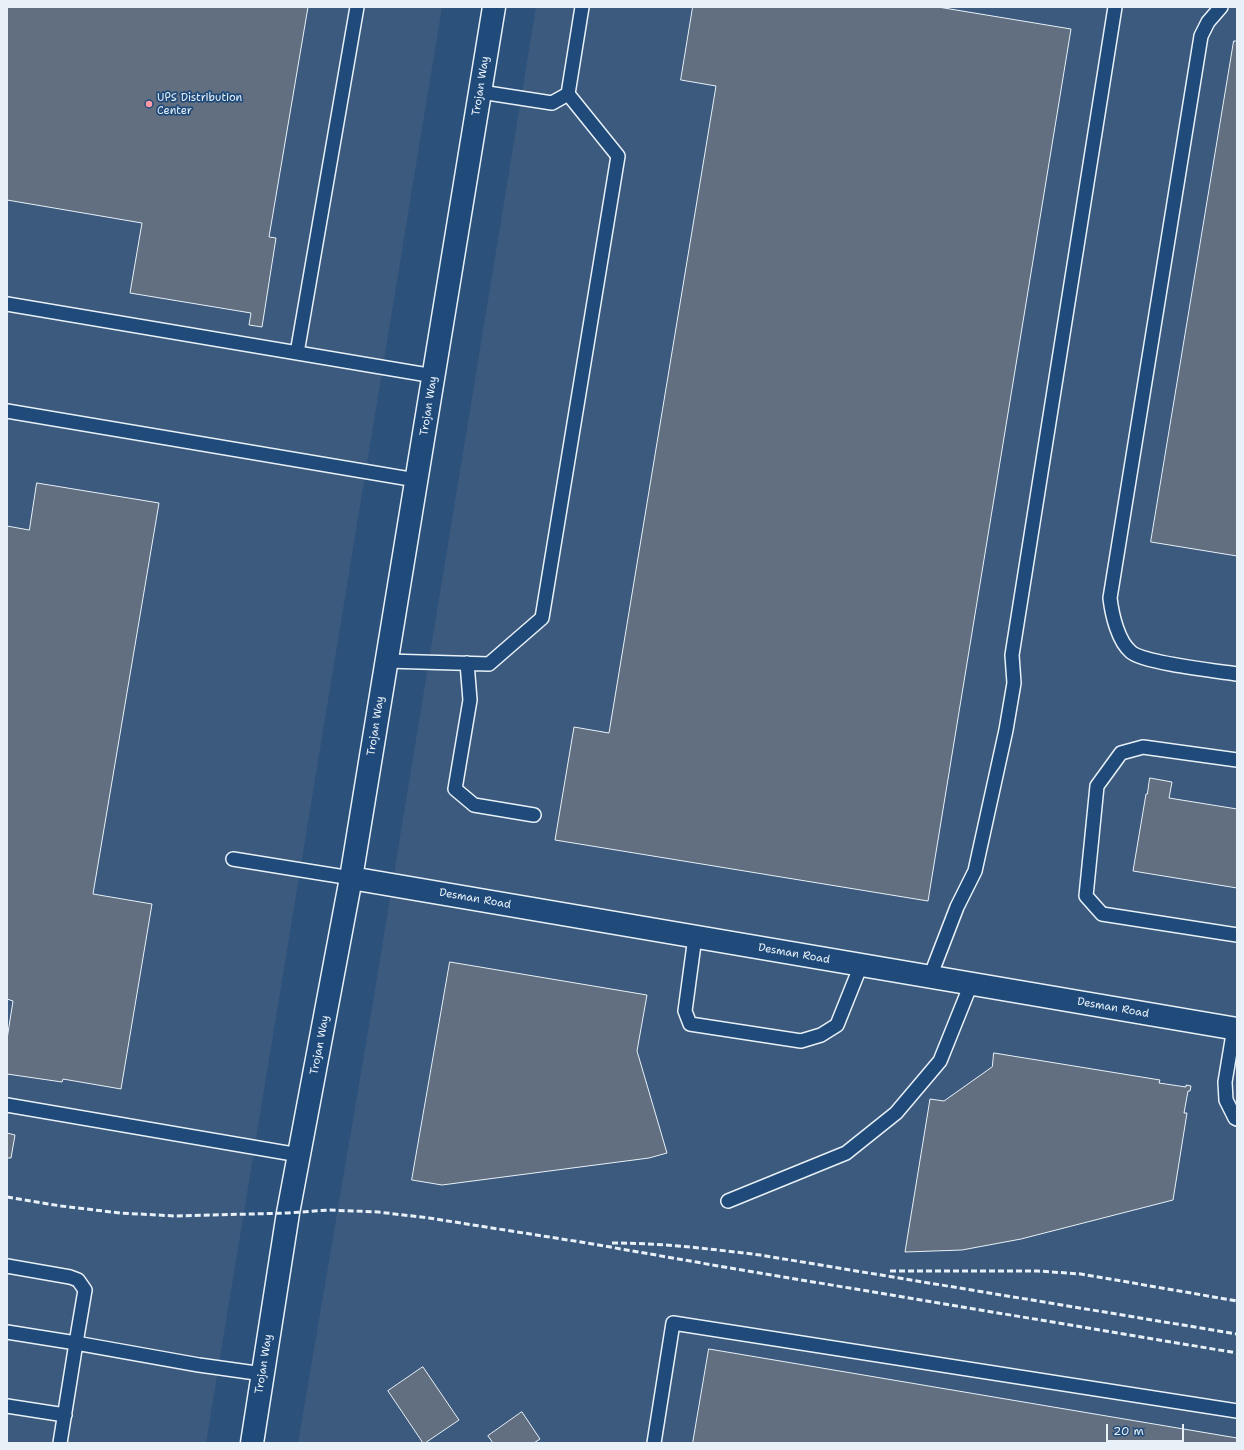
<!DOCTYPE html>
<style>
body{margin:0}
#map{position:relative;width:1244px;height:1450px;overflow:hidden;background:#2c517b;font-family:"Shantell Sans",sans-serif}
canvas{display:block}
.frame{position:absolute;inset:0;border:8px solid #e8f1f8;pointer-events:none}
.scale{position:absolute;left:1106px;top:1424px;width:78px;height:18px;box-sizing:border-box;border:2px solid #e8f1f8;border-top:0;padding-left:5px;font-size:12px;line-height:14px;white-space:nowrap;color:#e8f1f8;-webkit-text-stroke:3px #1f4a7a;paint-order:stroke}
</style>
<div id="map">
<canvas width="1244" height="1450"></canvas>
<div class="frame"></div>
<div class="scale">20 m</div>
</div>
<script>
const ctx = document.querySelector('canvas').getContext('2d');
ctx.lineJoin = 'round';
function fillPath(path, color) { ctx.fillStyle = color; ctx.fill(path, 'evenodd'); }
function trace(path, color, width, dash) { ctx.strokeStyle = color; ctx.lineWidth = width; ctx.lineCap = dash ? 'butt' : 'round'; ctx.setLineDash(dash || []); ctx.stroke(path); }
function drawText(font, color, halo, rows, align = 'center') {
  ctx.font = font + ' "Shantell Sans",sans-serif'; ctx.lineWidth = 3.5; ctx.setLineDash([]); ctx.textBaseline = 'middle'; ctx.strokeStyle = halo; ctx.fillStyle = color; for (const [text, x, y, turn = 0] of rows) {
    ctx.save(); ctx.translate(x, y); ctx.rotate((+turn || 0) * Math.PI / 180); ctx.textAlign = isNaN(turn) ? turn : align; if (halo) ctx.strokeText(text, 0, 0); ctx.fillText(text, 0, 0); ctx.restore();
  }
}
const built = new Path2D(`
 M7,7H442L206,1443H7Z
 M536,7H1237V1443H298L373,1002Z`);
const building = new Path2D(`
 M7,7H308L269,237L276,238L262,327L249,325L251,313L130,293L142,223L7,200Z
 M693,7H938L1071,29L928,901L555,840L574,727L609,733L716,86L681,80Z
 M1234,41H1237V556L1151,542Z
 M37,483L159,503L93,894L152,904L121,1089L63,1079L62,1082L7,1074V1039L13,1001L7,999V526L29,530Z
 M1150,778L1172,782L1169,798L1237,809V888L1133,871L1146,794H1147Z
 M450,962L647,995L637,1051L667,1153L649,1158L442,1185L412,1180Z
 M994,1053L1160,1080L1159,1083L1186,1087V1085L1191,1086L1190,1091H1188L1184,1113H1187L1173,1200L1021,1239L962,1250L905,1252L930,1099L944,1101L992,1067Z
 M7,1133L15,1135L11,1158H7Z
 M709,1349L1237,1438V1443H693Z
 M423,1367L459,1420L425,1443H423L388,1391Z
 M522,1412L540,1439L534,1443H493L488,1436Z`);
const lane = new Path2D(`
 M1221,7L1208,22L1201,36L1110,598C1112,615 1118,641 1131,652C1144,663 1217,671 1237,674
 M481,92L552,103L568,94L582,7
 M7,304L434,376
 M297,353L357,7
 M7,411L416,480
 M387,661L489,664L542,618L618,156L568,94
 M467,663L470,700L455,789L474,805L534,815
 M1237,760L1143,747L1121,753L1097,786L1086,896L1102,914L1237,935
 M233,859L351,878
 M695,937L685,1011L690,1024L801,1041L821,1035L837,1025L861,965
 M930,977L957,907L975,871L1006,730L1014,683L1012,655L1115,7
 M1234,1028L1225,1082L1226,1100L1235,1118L1237,1119
 M7,1105L299,1155
 M728,1201L846,1153L896,1113L940,1061L971,984
 M7,1266L70,1277L78,1280L85,1290L76,1343L7,1332
 M7,1406L65,1415
 M60,1443L76,1343L199,1365L263,1374
 M654,1443L673,1323L1237,1411`);
const secondary = new Path2D(`
 M351,878L1237,1029
 M252,1443L288,1213L351,878L494,7`);
const rail = new Path2D(`
 M7,1197L61,1206L120,1213L176,1216L288,1213L329,1210L378,1212L429,1218L587,1243L730,1268L1237,1353
 M612,1243C662,1243 711,1249 760,1255L1237,1334
 M890,1271H1038L1081,1274L1237,1301`);
const markers = [
 [149,104,4,"#ff9aa2"]
];
const streetNames = [
 ["Trojan Way",481,86,-81],
 ["Trojan Way",429,406,-81],
 ["Trojan Way",376,726,-81],
 ["Desman Road",475,899,10],
 ["Desman Road",794,954,10],
 ["Desman Road",1113,1008,10],
 ["Trojan Way",320,1045,-79],
 ["Trojan Way",264,1364,-81]
];
const poiNames = [
 ["UPS Distribution",157,98],
 ["Center",157,111]
];
fillPath(built, '#3c5a7d');
fillPath(building, '#626f81');
trace(building, '#e8f1f8', 1);
trace(lane, '#e8f1f8', 16);
trace(secondary, '#e8f1f8', 25);
trace(lane, '#1f4a7a', 13);
trace(secondary, '#1f4a7a', 22);
trace(rail, '#e8f1f8', 3, [6, 3]);
for (const [x, y, r, color] of markers) { const dot = new Path2D(); dot.arc(x, y, r, 0, 2 * Math.PI); ctx.fillStyle = color; ctx.fill(dot); trace(dot, '#1f4a7a', 1.5); }
drawText('11px', '#e8f1f8', '#1f4a7a', streetNames);
drawText('11px', '#e8f1f8', '#1f4a7a', poiNames, 'left');
</script>
